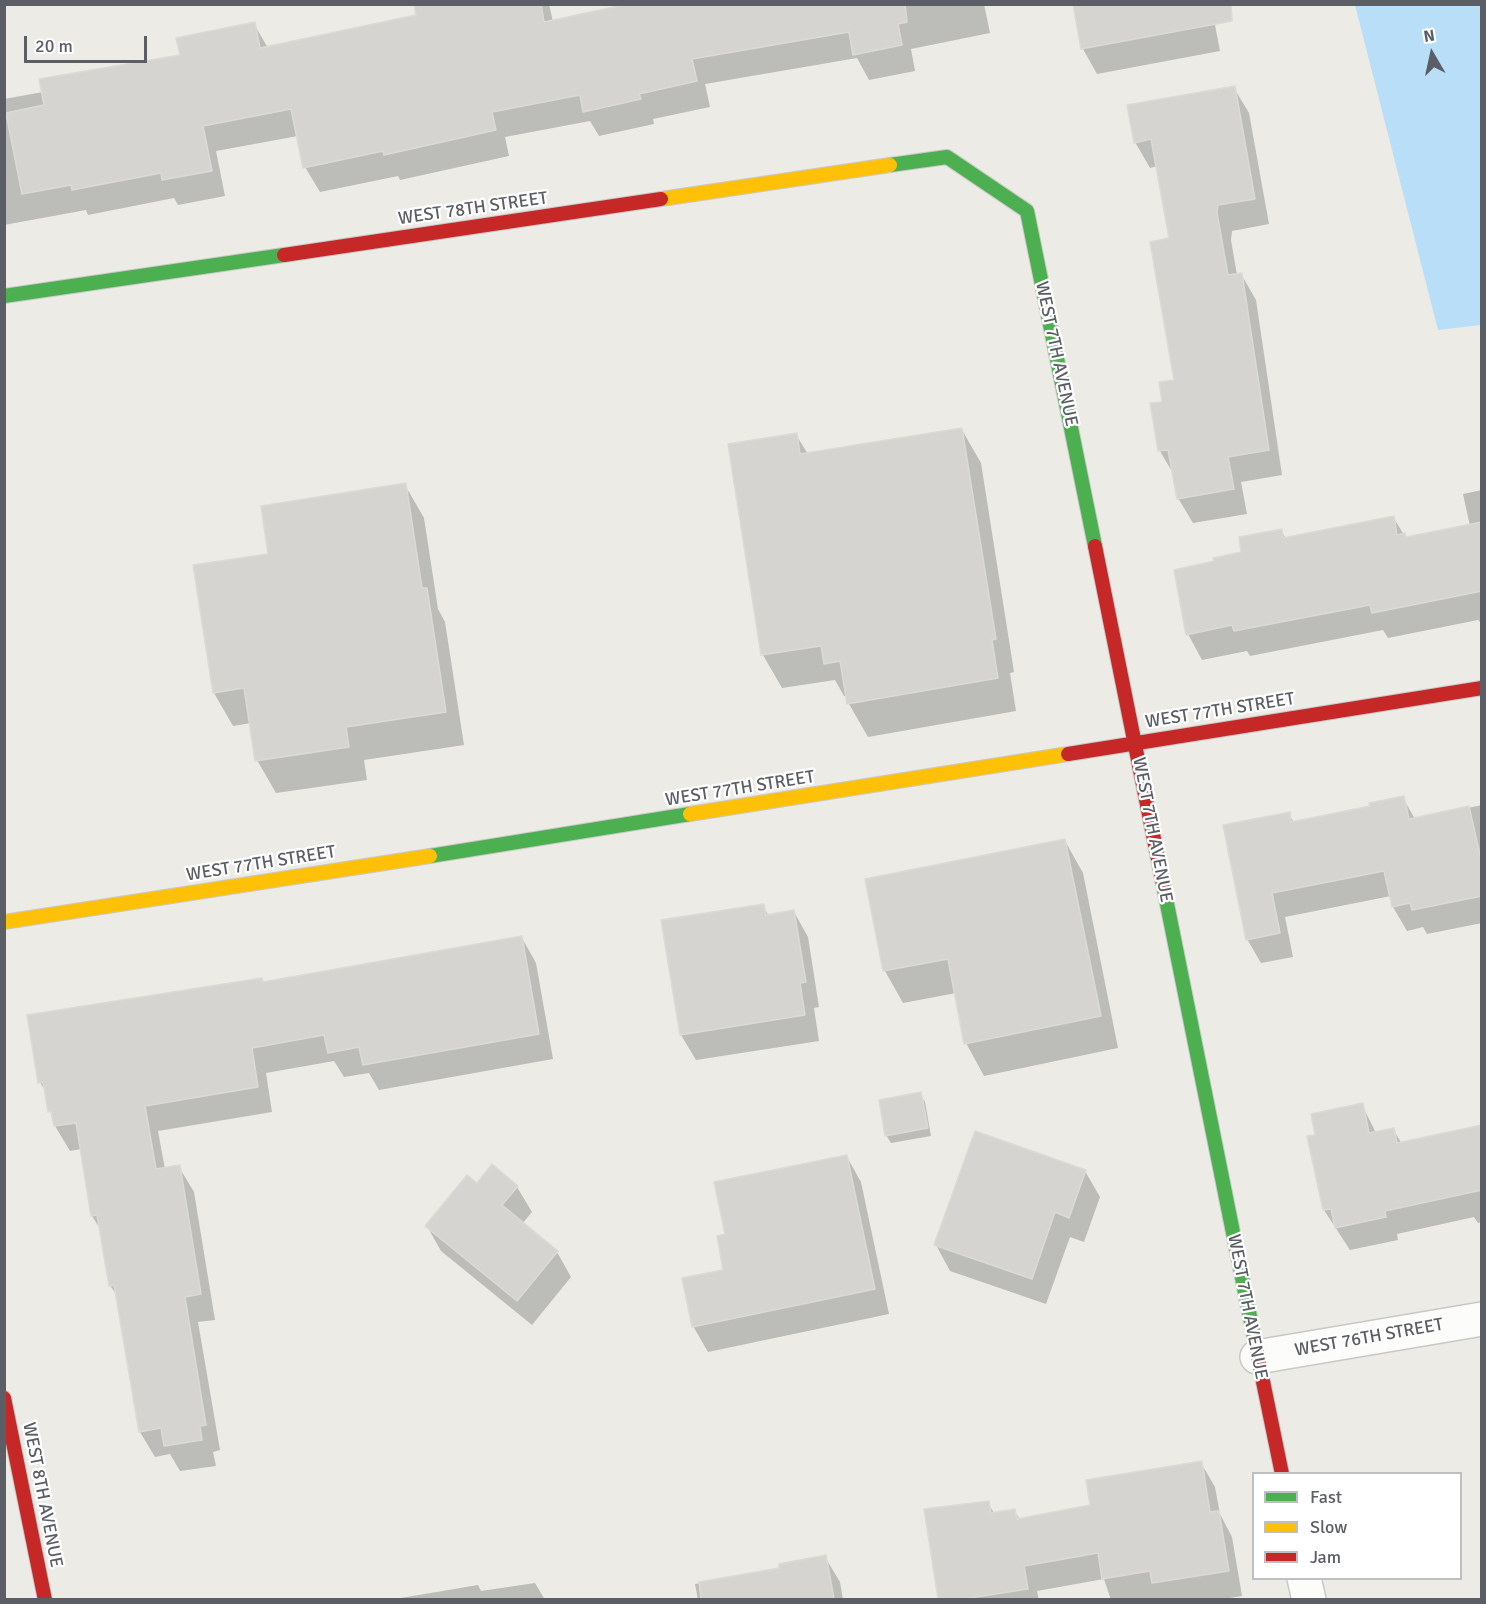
<!DOCTYPE html>
<style>
body{margin:0}
#map{position:relative;width:1486px;height:1604px;overflow:hidden;background:#ecebe6;font-family:Signika,sans-serif}
canvas{display:block}
.frame{position:absolute;inset:0;border:6px solid #5b5f65;pointer-events:none}
.legend{position:absolute;left:1252px;top:1472px;width:210px;height:108px;box-sizing:border-box;background:#fff;border:2px solid #bdbfc1;margin:0;padding:8px 10px;list-style:none;font-size:18px;color:#5b5f65}
.legend li{display:flex;align-items:center;gap:12px;height:30px}
.legend b{width:30px;border:2px solid #bdbfc1}
.north{position:absolute;left:1402px;top:24px;width:60px;height:60px;-webkit-text-stroke:4px #fff;paint-order:stroke;rotate:351deg;font-size:16px;font-weight:700;line-height:24px;text-align:center;color:#5b5f65}
.north::after{content:'';display:block;margin:auto;width:21px;height:27px;background:#5b5f65;clip-path:polygon(50% 0,100% 100%,50% 72%,0 100%)}
.scale{position:absolute;left:24px;top:36px;width:123px;height:27px;box-sizing:border-box;border:3px solid #5b5f65;border-top:0;padding-left:8px;font-size:18px;line-height:21px;white-space:nowrap;color:#5b5f65;-webkit-text-stroke:4px #fff;paint-order:stroke}
</style>
<div id="map">
<canvas width="1486" height="1604"></canvas>
<div class="frame"></div>
<ul class="legend">
<li><b style="height:8px;background:#4caf50"></b>Fast</li>
<li><b style="height:8px;background:#ffc107"></b>Slow</li>
<li><b style="height:8px;background:#c62828"></b>Jam</li>
</ul>
<div class="north">N</div>
<div class="scale">20 m</div>
</div>
<script>
const ctx = document.querySelector('canvas').getContext('2d');
ctx.lineJoin = 'round';
function fillPath(path, color) { ctx.fillStyle = color; ctx.fill(path, 'evenodd'); }
function trace(path, color, width, dash) { ctx.strokeStyle = color; ctx.lineWidth = width; ctx.lineCap = dash ? 'butt' : 'round'; ctx.setLineDash(dash || []); ctx.stroke(path); }
function drawText(font, color, halo, rows, align = 'center') {
  ctx.font = font + ' Signika,sans-serif'; ctx.lineWidth = 4.5; ctx.setLineDash([]); ctx.textBaseline = 'middle'; ctx.strokeStyle = halo; ctx.fillStyle = color; for (const [text, x, y, turn = 0] of rows) {
    ctx.save(); ctx.translate(x, y); ctx.rotate((+turn || 0) * Math.PI / 180); ctx.textAlign = isNaN(turn) ? turn : align; if (halo) ctx.strokeText(text, 0, 0); ctx.fillText(text, 0, 0); ctx.restore();
  }
}
const water = new Path2D(`
 M1355,5H1481V325L1438,330Z`);
const shadow = new Path2D(`
 M416,4H549L553,22L635,4H984L990,33L911,49L915,71L869,80L857,58L705,84L710,107L653,119L654,124L599,136L590,121L505,137L509,156L400,180L398,176L320,192L305,167L298,136L216,151L225,196L178,205L174,198L88,215L86,210L4,225V99L43,92L181,56L254,24L268,48L418,16Z
 M1074,4H1211L1220,51L1097,74L1083,49Z
 M1234,88L1249,113L1269,224L1232,231L1231,240L1237,275L1241,274L1256,300L1282,475L1241,482L1247,514L1193,523L1178,498L1174,475L1160,451L1164,403L1175,381L1170,240L1158,166L1150,168L1135,142Z
 M962,430L981,463L1014,672L1010,673L1016,711L868,737L849,704L847,696H844L835,680L782,688L763,655L796,435L808,454Z
 M405,485L424,518L438,609L445,622L464,745L364,760L367,780L276,793L257,760L251,723L233,726L214,693L270,555Z
 M1482,490V624L1478,620L1388,638L1383,630L1250,656L1247,651L1202,660L1188,634L1243,554L1281,530L1286,539L1393,517L1406,538L1470,526L1463,494Z
 M1403,798L1415,819L1482,805V923L1427,934L1423,927L1407,931L1393,907L1391,896L1285,917L1293,957L1261,963L1247,939L1289,814L1294,823L1372,807Z
 M1065,841L1083,873L1118,1048L984,1076L966,1043L956,993L903,1003L885,971L867,880Z
 M763,906L769,916L794,912L808,937L819,1007L814,1008L819,1041L696,1060L681,1035L663,922Z
 M522,938L536,963L553,1059L379,1090L369,1073L344,1077L334,1061L266,1073L272,1112L158,1131L165,1169L179,1167L194,1192L215,1320L198,1322L220,1450L213,1452L216,1466L180,1471L170,1454L155,1457L140,1432L117,1296L110,1285L102,1232L92,1216L81,1149L70,1151L55,1126L47,1094L40,1082L263,983Z
 M920,1094L925,1102L931,1136L891,1143L886,1135Z
 M1362,1105L1376,1133L1393,1129L1402,1144L1482,1127V1222L1478,1223L1474,1217L1397,1234L1398,1240L1350,1250L1324,1210L1309,1137L1317,1136Z
 M847,1157L861,1182L889,1314L708,1352L693,1326L725,1271L726,1235Z
 M1085,1171L1100,1197L1084,1242L1070,1237L1046,1304L950,1271L936,1245Z
 M477,1185L517,1187L532,1212L522,1224L557,1252L571,1277L532,1325L441,1251L427,1226Z
 M1201,1463L1215,1487L1220,1514L1232,1537L1242,1596L1217,1600H1111L1104,1579L1037,1591L1039,1600H940L926,1510L988,1503L994,1513L1014,1510L1020,1520L1092,1506Z
 M825,1557L840,1582L843,1600H698L695,1584L781,1569Z
 M535,1583L545,1600H389L478,1585L481,1591Z`);
const building = new Path2D(`
 M414,4H541L544,22L628,4H905L907,22L898,24L902,45L853,55L849,32L692,59L697,81L639,94L641,99L583,112L580,95L492,112L496,130L384,155L383,151L303,168L291,109L203,126L212,171L162,180L161,173L72,190L71,185L22,194L6,113L44,105L39,79L180,55L176,38L255,22L260,48L416,15Z
 M1073,4H1231L1232,21L1081,49Z
 M1235,86L1255,199L1218,205L1217,213L1228,275L1242,273L1269,450L1228,457L1234,489L1177,499L1168,450L1158,451L1150,403L1162,402L1159,382L1174,380L1150,242L1169,238L1151,139L1134,143L1127,105Z
 M962,428L996,639L992,640L998,678L847,704L840,661L824,664L821,646L761,655L728,444L797,433L800,454Z
 M406,483L422,588H427L446,712L346,727L349,747L255,761L244,688L213,693L193,565L268,554L261,506Z
 M1394,516L1397,535L1405,533L1406,537L1482,522V591L1372,613L1370,605L1234,631L1232,625L1186,635L1174,570L1214,561L1213,558L1241,552L1239,537L1282,529L1283,538Z
 M1404,796L1409,819L1469,806L1482,864V896L1412,910L1410,903L1392,907L1384,871L1272,893L1280,933L1246,940L1223,825L1290,812L1291,822L1370,806L1369,803Z
 M1065,839L1101,1016L964,1044L948,959L883,971L865,879Z
 M764,904L766,915L794,910L806,982L800,983L805,1015L680,1035L661,920Z
 M522,936L539,1034L363,1065L359,1047L328,1053L324,1035L252,1048L258,1087L145,1106L156,1169L180,1165L201,1294L185,1297L206,1425L200,1426L202,1440L164,1446L161,1428L139,1432L114,1285L109,1286L97,1215L91,1216L76,1123L54,1126L51,1111L48,1112L43,1082L38,1083L27,1015L262,978L263,982Z
 M921,1092L928,1128L885,1136L879,1100Z
 M1363,1103L1369,1133L1394,1128L1397,1143L1482,1125V1190L1385,1211L1386,1217L1335,1228L1331,1209L1323,1210L1307,1136L1315,1135L1311,1114Z
 M975,1131L1086,1170L1069,1218L1055,1212L1032,1279L934,1245Z
 M847,1155L875,1289L692,1327L682,1278L723,1270L717,1236L725,1234L714,1182Z
 M492,1164L518,1186L502,1205L558,1251L517,1301L425,1226L467,1175L477,1183Z
 M1202,1461L1210,1512L1219,1511L1229,1571L1152,1583L1150,1571L1102,1579L1098,1553L1024,1566L1028,1589L963,1599H938L924,1509L989,1501L991,1513L1015,1509L1017,1519L1090,1505L1086,1480Z
 M826,1555L834,1599H701L699,1582L779,1568V1564Z`);
const street = new Path2D(`
 M1257,1357L1482,1319
 M1304,1578L1309,1600`);
const fast = new Path2D(`
 M890,165L947,157L1027,211L1095,546
 M4,296L284,255
 M430,856L690,814
 M1163,884L1259,1362`);
const slow = new Path2D(`
 M661,199L890,165
 M690,814L1068,754
 M4,922L430,856`);
const jam = new Path2D(`
 M284,255L661,199
 M1095,546L1163,884
 M1068,754L1482,688
 M1259,1362L1282,1474
 M4,1398L45,1600`);
const streetNames = [
 ["WEST 78TH STREET",473,209,-8],
 ["WEST 7TH AVENUE",1056,354,78],
 ["WEST 77TH STREET",1220,711,-9],
 ["WEST 77TH STREET",740,789,-9],
 ["WEST 7TH AVENUE",1152,830,79],
 ["WEST 77TH STREET",261,864,-9],
 ["WEST 7TH AVENUE",1247,1307,79],
 ["WEST 76TH STREET",1369,1338,-10],
 ["WEST 8TH AVENUE",42,1495,79]
];
fillPath(water, '#b9def8');
fillPath(shadow, '#0003');
fillPath(building, '#d6d4d1');
trace(building, '#dcdad5', 1.5);
trace(street, '#c8c8c7', 36);
trace(fast, '#c8c9c8', 16);
trace(slow, '#c8c9c8', 16);
trace(jam, '#c8c9c8', 16);
trace(street, '#fcfcfb', 33);
trace(fast, '#4caf50', 14);
trace(slow, '#ffc107', 14);
trace(jam, '#c62828', 14);
drawText('18px', '#5b5f65', '#fff', streetNames);
</script>
